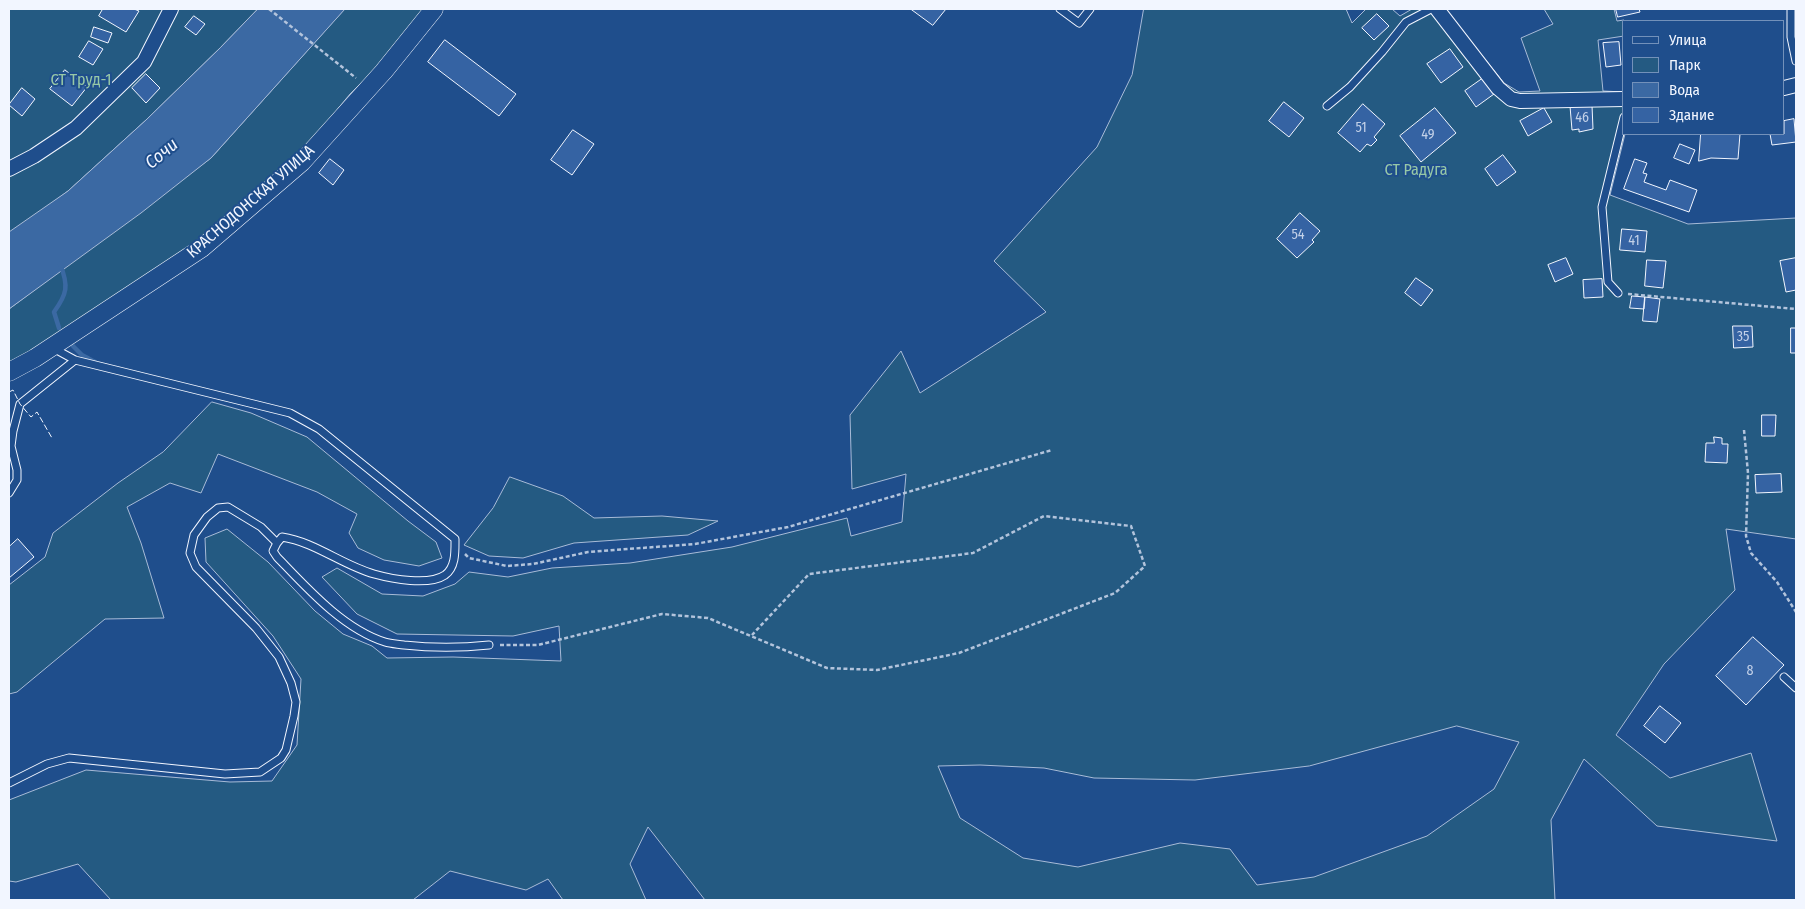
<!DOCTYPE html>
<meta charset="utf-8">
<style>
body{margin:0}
#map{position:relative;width:1805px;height:909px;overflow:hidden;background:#1f4e8c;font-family:"Fira Sans Condensed",sans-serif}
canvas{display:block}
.frame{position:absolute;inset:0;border:10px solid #f2f6ff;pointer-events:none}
.legend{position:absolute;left:1622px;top:20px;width:162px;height:115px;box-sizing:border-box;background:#1f4e8c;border:1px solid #7391ba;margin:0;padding:6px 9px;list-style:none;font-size:15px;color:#f2f6ff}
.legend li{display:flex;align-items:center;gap:10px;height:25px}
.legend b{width:25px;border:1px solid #7391ba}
</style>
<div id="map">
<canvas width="1805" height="909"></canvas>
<div class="frame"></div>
<ul class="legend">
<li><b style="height:6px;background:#1f4e8c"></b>Улица</li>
<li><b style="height:14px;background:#245a82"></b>Парк</li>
<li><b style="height:14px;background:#3b69a3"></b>Вода</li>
<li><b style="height:14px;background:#3563a3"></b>Здание</li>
</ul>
</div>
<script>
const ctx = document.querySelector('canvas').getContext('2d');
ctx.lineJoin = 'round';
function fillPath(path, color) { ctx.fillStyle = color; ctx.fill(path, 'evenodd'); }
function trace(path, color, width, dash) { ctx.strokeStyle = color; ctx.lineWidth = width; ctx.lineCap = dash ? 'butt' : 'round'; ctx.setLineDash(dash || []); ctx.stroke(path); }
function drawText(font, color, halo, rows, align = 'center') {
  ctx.font = font + ' "Fira Sans Condensed",sans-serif'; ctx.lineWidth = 4; ctx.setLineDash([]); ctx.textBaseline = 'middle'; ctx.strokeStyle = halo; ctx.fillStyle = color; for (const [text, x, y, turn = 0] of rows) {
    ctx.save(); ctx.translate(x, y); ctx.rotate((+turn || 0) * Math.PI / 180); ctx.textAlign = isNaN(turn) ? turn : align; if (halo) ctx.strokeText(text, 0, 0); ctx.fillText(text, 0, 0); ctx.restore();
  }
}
const green = new Path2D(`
 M9,9H258L220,48L146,120L68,191L9,235Z
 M345,9H423L384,60L350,94L299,156L194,243L59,334L9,364V309L211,158Z
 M1144,9H1346L1352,23L1366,9H1392L1400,16L1412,9H1445L1504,83L1519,92L1540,91L1521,38L1553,24L1544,9H1614L1617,21L1624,20V36L1598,40L1603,91L1624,92L1625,134L1610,195L1688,224L1796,218V539L1726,529L1735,590L1664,664L1616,735L1670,778L1751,753L1777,841L1657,826L1584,759L1551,820L1555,900H705L648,827L630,864L646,900H563L548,879L526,890L450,871L413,900H111L78,864L16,882L9,881V800L86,770L230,782L272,781L297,745L301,679L273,636L206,562L205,538L227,529L268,562L315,611L343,634L372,646L387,658L453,657L561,661L559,626L513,636L397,634L357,614L322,577L337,568L382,594L423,596L455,584L469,572L508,577L552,568L630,563L732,547L847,518L851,536L902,522L906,474L852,489L850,415L901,351L920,393L1046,312L994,261L1097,147L1132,75ZM1457,726L1519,742L1494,789L1427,836L1314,877L1257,885L1230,849L1180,843L1078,867L1023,858L960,818L938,766L980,765L1044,768L1094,778L1195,780L1309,766Z
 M212,402L251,413L307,437L408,521L436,542L442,558L419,566L384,560L358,548L349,533L357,514L317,492L218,454L201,493L170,483L127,507L141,543L164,618L105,619L17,692L9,694V585L45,557L53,533L118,483L163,452Z
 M510,477L563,496L594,518L662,516L718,521L688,535L574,543L523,558L489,556L464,545L493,508Z`);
const water = new Path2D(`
 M258,9H345L211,158L141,213L9,309V232L68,191L146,120L220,48Z`);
const stream = new Path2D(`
 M59,328L54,312C67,294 69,286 60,264
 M72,345L82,355L95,362`);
const building = new Path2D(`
 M103,9H134L139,11L126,32L99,16Z
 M911,9H946L933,25Z
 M1616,9H1639L1640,12L1618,17Z
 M1377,14L1389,26L1374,40L1362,28Z
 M194,16L205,24L196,35L185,27Z
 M94,27L112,33L108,43L91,37Z
 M445,40L516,94L499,116L428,62Z
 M89,41L103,49L93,65L79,57Z
 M1619,42L1621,65L1606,67L1603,43Z
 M1450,49L1463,67L1441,83L1427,64Z
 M65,70L87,87L72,106L50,89Z
 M146,74L160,88L146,103L132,88Z
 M1482,79L1494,94L1476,107L1465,91Z
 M22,88L35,99L22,116L9,105Z
 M1284,102L1304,118L1289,137L1269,121Z
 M1363,104L1385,124L1374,137L1377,140L1371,146L1367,144L1360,152L1338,133Z
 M1592,105L1593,129L1579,132V129L1572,130L1570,106Z
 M1435,108L1456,133L1421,162L1400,136Z
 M1544,108L1552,122L1528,136L1520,121Z
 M1794,119L1796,142L1772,145L1770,134H1784V121Z
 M573,130L594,144L572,175L551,160Z
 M1701,134H1740L1738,159L1711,158L1699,161Z
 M1680,144L1695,150L1689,164L1674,158Z
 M1503,155L1516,172L1497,186L1485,169Z
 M330,159L344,170L333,185L319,173Z
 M1635,159L1647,163L1643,173L1647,174L1644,182L1666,190L1670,180L1697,190L1689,212L1624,189Z
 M1300,213L1320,231L1312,240L1314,242L1297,258L1277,239Z
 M1622,229L1647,231L1645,252L1620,250Z
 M1566,258L1573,274L1555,282L1548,265Z
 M1796,258V290L1786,292L1780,261Z
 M1647,260L1666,261L1663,288L1645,286Z
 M1416,278L1433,290L1421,306L1405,293Z
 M1602,279L1603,297L1584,298L1583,280Z
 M1632,296L1645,297L1644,309L1630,308Z
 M1645,297L1660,299L1657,322L1643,321Z
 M1733,326H1752L1753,347L1734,348Z
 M1791,328H1796V353H1791Z
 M1762,415H1776L1775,436H1762Z
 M1714,437L1722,438V444H1728L1727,463L1705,462L1706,443H1714Z
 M1781,474L1782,492L1756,493L1755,475Z
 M18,539L34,557L9,578V547Z
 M1753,637L1784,665L1746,705L1716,676Z
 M1660,706L1681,723L1665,743L1644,726Z`);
const path = new Path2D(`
 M269,9L356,78
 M1628,294L1796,309
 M1744,430L1748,473L1746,536L1751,553L1777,582L1796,612
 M465,554L469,558L507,566L533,564L588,552L695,544L788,527L1052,450
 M500,645H538L662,614L708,618L827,668L877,670L959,653L1115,593L1145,566L1131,526L1044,516L973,553L809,574L752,635`);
const service = new Path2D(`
 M1060,9L1079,23L1090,9
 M1791,9V37L1796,61
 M1327,106L1350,87L1382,52L1406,22L1431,9
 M1618,293L1608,282L1602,207L1624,117
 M53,348L75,360L290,413L319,429L455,539C455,551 456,567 445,575C429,586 392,579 374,574C342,565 315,542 282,537L277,543L273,551L277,557C306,587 343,629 385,642C391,644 398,644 404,645C432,648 460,648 489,645
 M9,493L17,480V470L11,446L13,431L20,404L75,360
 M1784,677L1796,688
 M9,783L47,764L69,758L225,774L260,772L281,758L286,750L294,716L296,702L291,683L279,657L256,628L196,567L190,553L194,535L207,517L218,508L228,507L261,527L277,543`);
const minor = new Path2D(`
 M1437,9L1498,88L1511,99L1520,101L1624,99
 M1784,88L1796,85
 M9,169L34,156L76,128L144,62L171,9`);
const tertiary = new Path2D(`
 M9,372L35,358L202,248L302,162L384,71L434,9`);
const fence = new Path2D(`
 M9,392L13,390L20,404L31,417L37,412L52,438`);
const numberNames = [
 ["46",1582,118],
 ["51",1361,128],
 ["49",1428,135],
 ["54",1298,235],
 ["41",1634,241],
 ["35",1743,337],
 ["8",1750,671]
];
const parkNames = [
 ["СТ Труд-1",81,81],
 ["СТ Радуга",1416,171]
];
const streetNames = [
 ["КРАСНОДОНСКАЯ УЛИЦА",251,202,-41]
];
const waterNames = [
 ["Сочи",162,154,-40]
];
fillPath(green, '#245a82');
trace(green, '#a8bbd7', 1);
fillPath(water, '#3b69a3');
trace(water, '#a8bbd7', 1);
trace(stream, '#3b69a3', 4.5);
fillPath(building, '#3563a3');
trace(building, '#f2f6ff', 1);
trace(service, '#f2f6ff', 9);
trace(minor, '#f2f6ff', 16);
trace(tertiary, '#f2f6ff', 19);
trace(path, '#b3c4dc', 2.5, [4, 2.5]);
trace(service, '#1f4e8c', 7);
trace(minor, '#1f4e8c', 14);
trace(tertiary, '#1f4e8c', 18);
trace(fence, '#f2f6ff', 1, [6, 2.5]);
drawText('14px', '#c3d1e8', null, numberNames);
drawText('16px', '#97c8a6', '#1f4e8c', parkNames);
drawText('16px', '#f2f6ff', '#1f4e8c', streetNames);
drawText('italic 18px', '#f2f6ff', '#1f4e8c', waterNames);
</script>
